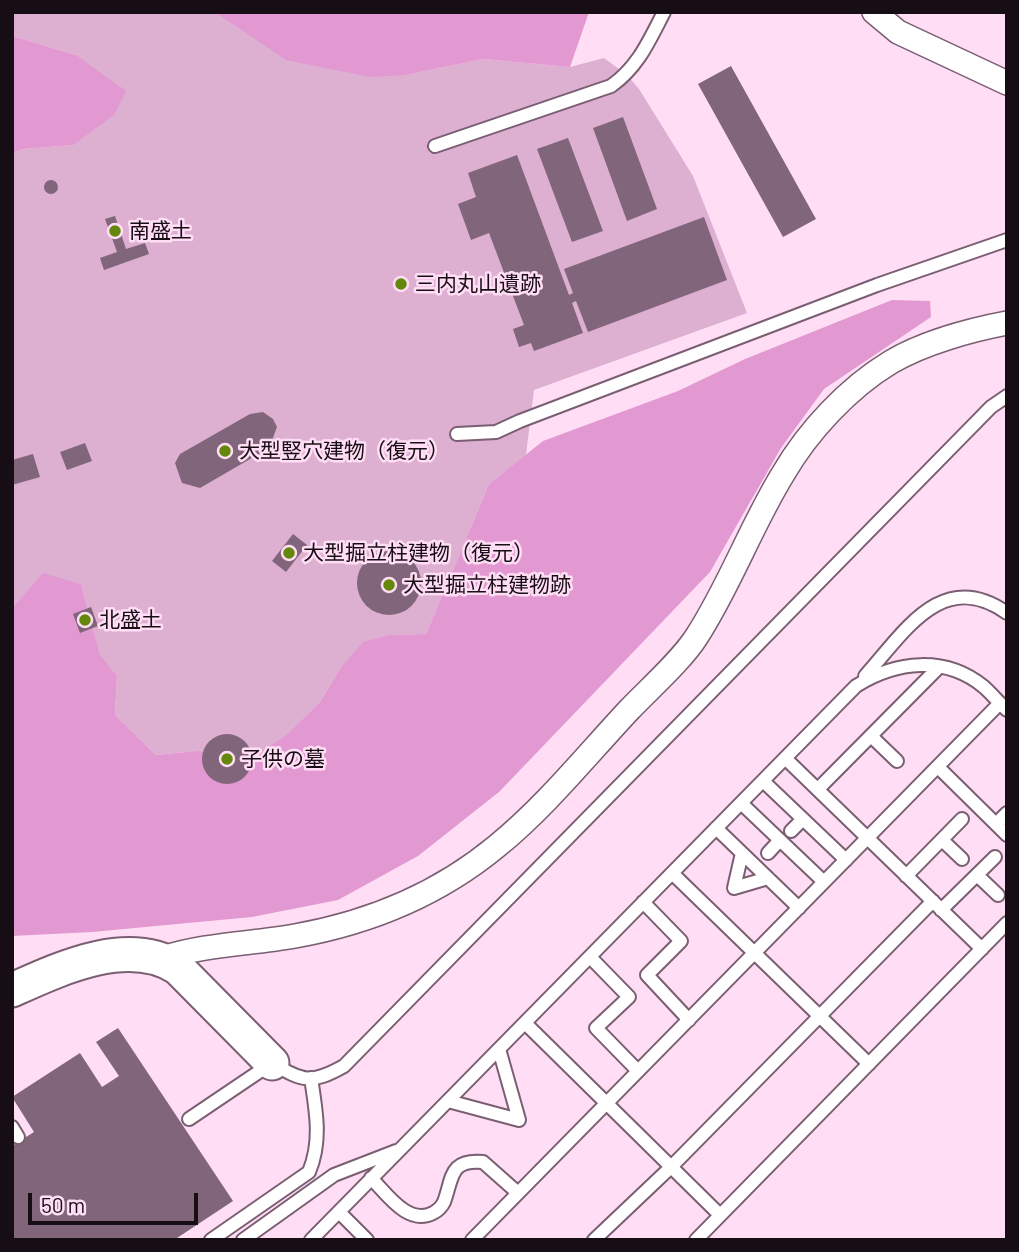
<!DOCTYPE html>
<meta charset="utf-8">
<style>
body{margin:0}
#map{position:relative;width:1019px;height:1252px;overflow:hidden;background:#ffdef5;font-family:Barlow,sans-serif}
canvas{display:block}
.frame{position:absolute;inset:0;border:14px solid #170d14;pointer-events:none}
.scale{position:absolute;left:28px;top:1193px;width:170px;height:32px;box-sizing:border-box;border:4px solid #170d14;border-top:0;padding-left:9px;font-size:21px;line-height:24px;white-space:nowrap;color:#170d14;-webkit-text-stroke:5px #ffdef5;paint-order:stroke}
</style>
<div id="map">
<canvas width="1019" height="1252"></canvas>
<div class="frame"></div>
<div class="scale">50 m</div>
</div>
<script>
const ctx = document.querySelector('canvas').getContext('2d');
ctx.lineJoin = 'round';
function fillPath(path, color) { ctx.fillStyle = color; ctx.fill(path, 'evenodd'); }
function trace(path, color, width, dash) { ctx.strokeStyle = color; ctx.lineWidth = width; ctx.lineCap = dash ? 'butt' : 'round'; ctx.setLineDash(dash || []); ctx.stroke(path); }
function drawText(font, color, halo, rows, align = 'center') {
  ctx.font = font + ' Barlow,"Noto Sans JP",sans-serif'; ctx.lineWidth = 5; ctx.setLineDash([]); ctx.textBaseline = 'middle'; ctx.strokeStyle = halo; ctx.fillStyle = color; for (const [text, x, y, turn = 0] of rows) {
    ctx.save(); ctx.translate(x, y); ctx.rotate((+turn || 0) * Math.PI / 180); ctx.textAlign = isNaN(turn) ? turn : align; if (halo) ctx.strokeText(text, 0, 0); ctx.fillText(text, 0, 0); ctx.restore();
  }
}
const green = new Path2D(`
 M12,12H215L406,75L483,59L570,67L604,58L627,75L639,89L693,176L747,313L534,390L526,455L489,484L426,634L390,635L340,669L320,702L287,734L259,753L196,751L156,755L115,715L117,676L100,656L81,584L43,574L12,608V153L23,149L73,145L76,55L12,36Z`);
const forest = new Path2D(`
 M215,12H587L588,15L570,67L483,59L406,75L370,77L286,60Z
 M12,36L76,55L126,91L114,115L73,145L23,149L12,153Z
 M892,300L930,301L931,317L824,389L781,448L710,572L499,792L418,856L338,900L252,917L92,932L12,936V608L43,573L81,584L100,655L117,676L115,715L156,755L196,751L259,753L287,734L320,702L340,669L363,642L390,635L426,634L489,484L543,441L678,391L745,359Z`);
const building = new Path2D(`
 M731,66L816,219L783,237L698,84Z
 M623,117L657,209L627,221L593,128Z
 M568,138L603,231L572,242L537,149Z
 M517,155L569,295L573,293L564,269L704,217L727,280L588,332L576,301L572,303L583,333L534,351L531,343L519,347L513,329L524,325L489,233L471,240L458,204L476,197L468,173Z
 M44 187a7 7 0 1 1 14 0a7 7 0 1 1-14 0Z
 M115,216L126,249L145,243L149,254L104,270L100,258L117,252L105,219Z
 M263,412L273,419L277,427L269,448L200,488L182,483L175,463L180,454L250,414Z
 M85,443L92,461L67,470L60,452Z
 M33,454L40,477L12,485V460Z
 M293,534L307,545L286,572L272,561Z
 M357 583a32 32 0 1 1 64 0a32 32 0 1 1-64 0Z
 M91,607L98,626L80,633L73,614Z
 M202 759a25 25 0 1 1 50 0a25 25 0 1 1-50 0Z
 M118,1028L233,1201L174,1240H12V1146L34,1132L12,1097L80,1053L102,1087L119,1076L96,1042Z`);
const lane = new Path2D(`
 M435,146L611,86C638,67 649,41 664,12
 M457,434L496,432L520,421L877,285L1007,240
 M865,676C904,633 942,567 1007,613
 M871,736L897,761
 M785,758L982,949
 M938,767L1007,835
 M763,781L846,860
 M818,789L939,667
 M741,803L824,882
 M996,824L1007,813
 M716,828L799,908
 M791,831L803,819
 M942,840L962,859
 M742,853L734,888L768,878
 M768,853L780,840
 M672,873L869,1064
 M977,875L998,895
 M906,876L962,819
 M643,902L681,941L647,975L689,1020
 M941,910L995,857
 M590,957L629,997L596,1028L638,1071
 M525,1023L720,1215
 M448,1101L519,1120L499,1049
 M189,1119L272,1063C303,1082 312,1084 344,1066L991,407L1007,396
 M12,1127L18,1137
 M371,1178C387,1194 408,1226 433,1213C437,1211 442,1206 444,1202C453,1178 449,1159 483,1162L518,1193
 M339,1212L367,1240
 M211,1240L309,1172C322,1141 316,1111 311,1078
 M243,1240L334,1175L396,1151
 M311,1240L856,686C896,661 945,655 984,687C992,694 999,703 1007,710
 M472,1240L1000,703
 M594,1240L671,1167L933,901
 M696,1240L1007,923`);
const street = new Path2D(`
 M874,12L898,32L1007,83
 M163,958C206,944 251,944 295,936C368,923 439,894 497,846C545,807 586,756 629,710C649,689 682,660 697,636C730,585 751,526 783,474C808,431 848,388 891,362C923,343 970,330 1007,323`);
const secondary = new Path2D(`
 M12,990C61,968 129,936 178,968L272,1063`);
const markers = [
 [115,231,7,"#64880b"],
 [401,284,7,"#64880b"],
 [225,451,7,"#64880b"],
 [289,553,7,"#64880b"],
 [389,585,7,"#64880b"],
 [85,620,7,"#64880b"],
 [227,759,7,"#64880b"]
];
const poiNames = [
 ["南盛土",129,231],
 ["三内丸山遺跡",415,284],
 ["大型竪穴建物（復元）",239,451],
 ["大型掘立柱建物（復元）",303,553],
 ["大型掘立柱建物跡",403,585],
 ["北盛土",99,620],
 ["子供の墓",241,759]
];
fillPath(green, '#ddafd1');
fillPath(forest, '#e298d0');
fillPath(building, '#81657a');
trace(lane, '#7a5e72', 16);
trace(street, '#7a5e72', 26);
trace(secondary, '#7a5e72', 37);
trace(lane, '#fff', 12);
trace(street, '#fff', 23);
trace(secondary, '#fff', 33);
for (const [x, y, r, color] of markers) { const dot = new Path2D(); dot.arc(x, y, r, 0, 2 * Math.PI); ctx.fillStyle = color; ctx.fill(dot); trace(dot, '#ffdef5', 2.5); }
drawText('21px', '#170d14', '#ffdef5', poiNames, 'left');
</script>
